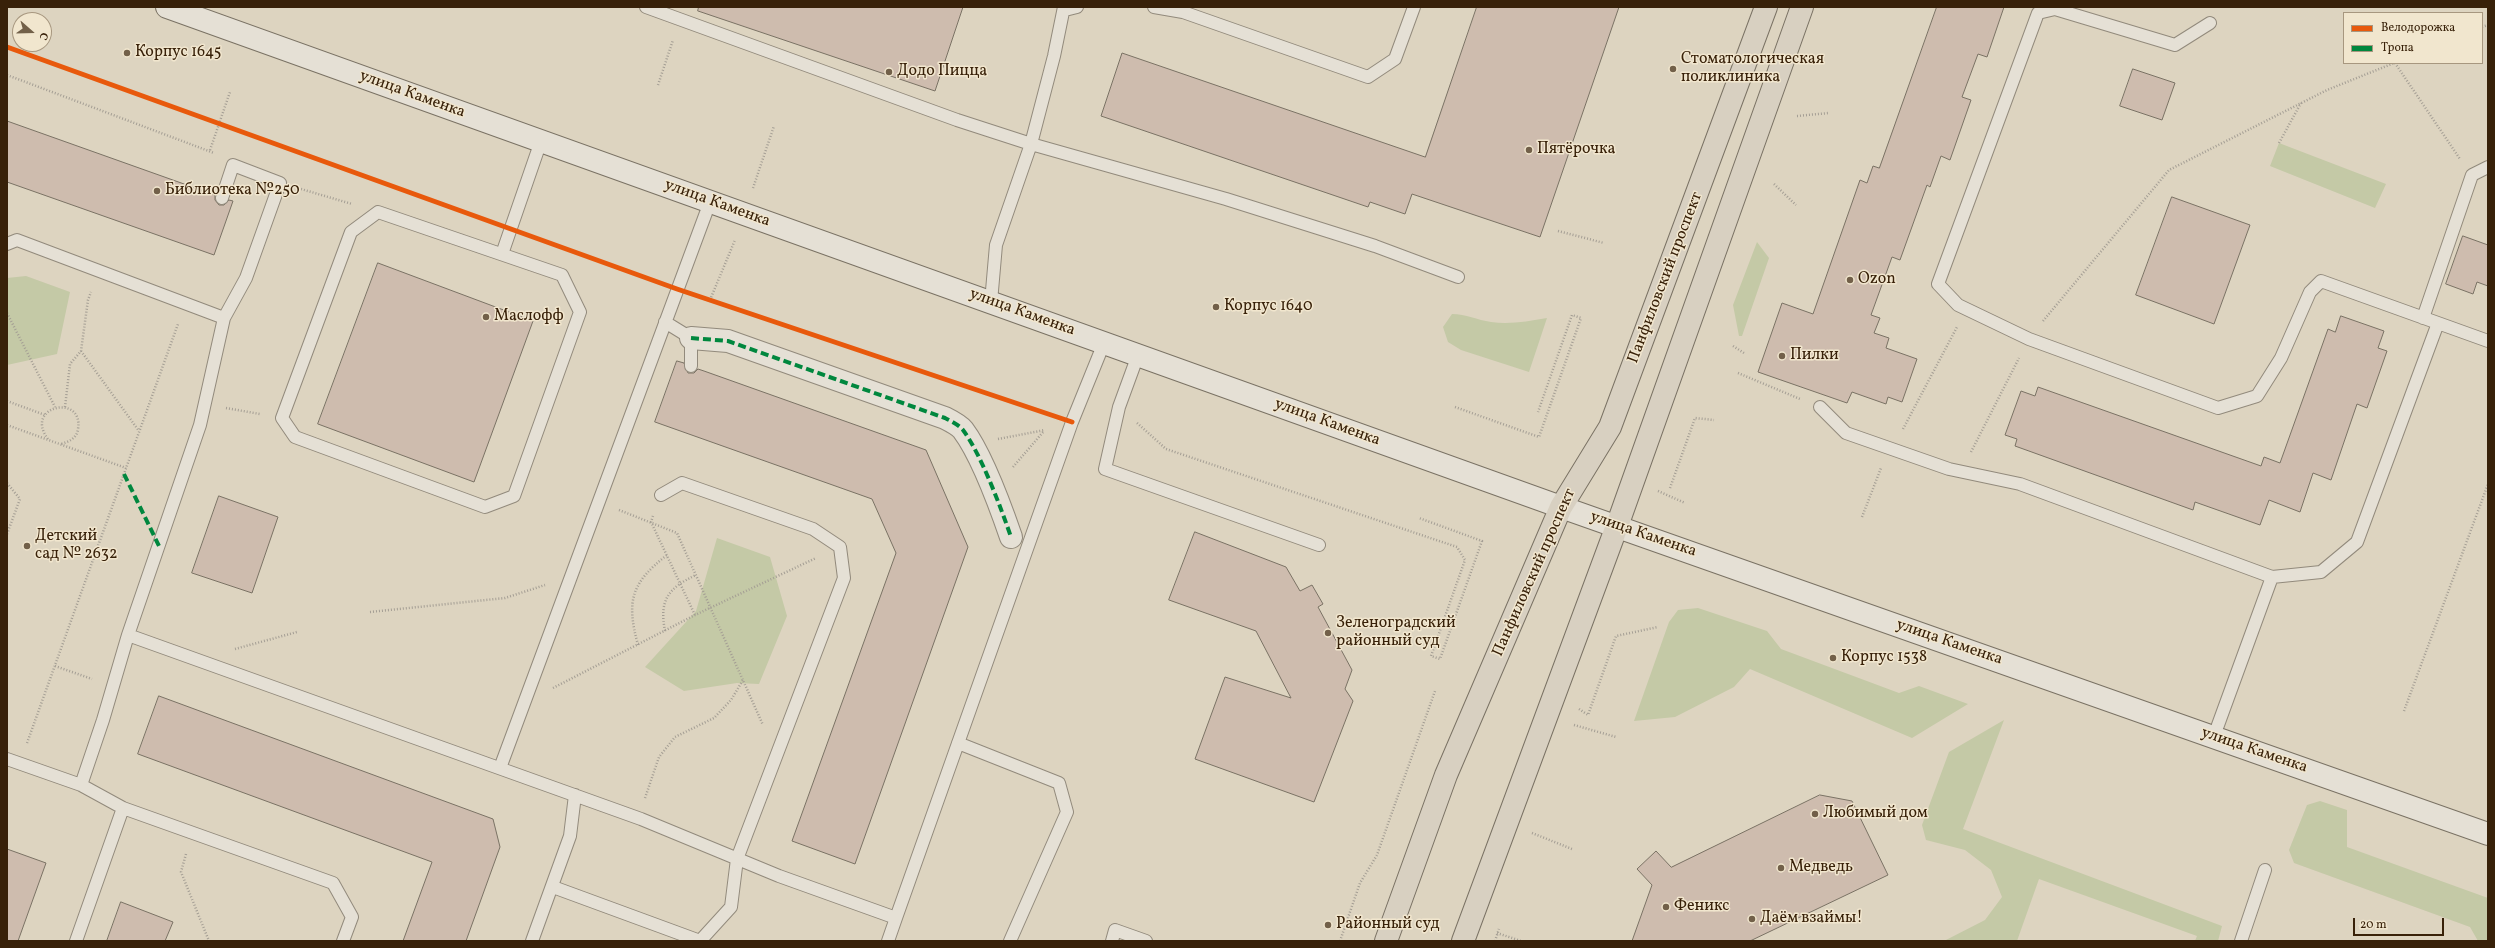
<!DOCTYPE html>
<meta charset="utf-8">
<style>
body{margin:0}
#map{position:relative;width:2495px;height:948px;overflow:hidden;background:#ddd4c0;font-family:Vollkorn,serif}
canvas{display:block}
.frame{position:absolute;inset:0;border:8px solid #382109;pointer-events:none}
.legend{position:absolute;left:2343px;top:12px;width:140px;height:52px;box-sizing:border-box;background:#f1e6ce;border:1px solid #a7977f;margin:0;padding:5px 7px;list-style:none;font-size:12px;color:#382109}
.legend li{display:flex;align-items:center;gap:8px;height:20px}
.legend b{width:20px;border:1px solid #a7977f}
.north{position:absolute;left:12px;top:12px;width:40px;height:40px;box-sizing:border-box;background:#f1e6ce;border:1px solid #a7977f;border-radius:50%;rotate:110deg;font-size:11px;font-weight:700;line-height:16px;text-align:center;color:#382109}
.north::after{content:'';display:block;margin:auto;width:14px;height:18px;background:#726049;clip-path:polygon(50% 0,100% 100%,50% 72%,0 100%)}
.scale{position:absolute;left:2353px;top:918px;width:91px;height:18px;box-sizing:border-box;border:2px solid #382109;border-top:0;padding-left:5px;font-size:12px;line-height:14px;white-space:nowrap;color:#382109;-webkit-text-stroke:3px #f1e6ce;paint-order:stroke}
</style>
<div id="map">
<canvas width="2495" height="948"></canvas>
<div class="frame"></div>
<ul class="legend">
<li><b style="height:5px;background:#e8590c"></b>Велодорожка</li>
<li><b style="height:5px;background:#00873e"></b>Тропа</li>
</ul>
<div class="north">С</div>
<div class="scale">20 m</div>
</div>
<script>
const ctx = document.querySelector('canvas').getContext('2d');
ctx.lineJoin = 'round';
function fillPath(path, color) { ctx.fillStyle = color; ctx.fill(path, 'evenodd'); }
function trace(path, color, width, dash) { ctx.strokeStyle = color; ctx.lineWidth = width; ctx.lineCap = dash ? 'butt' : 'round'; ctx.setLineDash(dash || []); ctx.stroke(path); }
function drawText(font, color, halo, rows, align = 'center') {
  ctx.font = font + ' Vollkorn,serif'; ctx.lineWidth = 3; ctx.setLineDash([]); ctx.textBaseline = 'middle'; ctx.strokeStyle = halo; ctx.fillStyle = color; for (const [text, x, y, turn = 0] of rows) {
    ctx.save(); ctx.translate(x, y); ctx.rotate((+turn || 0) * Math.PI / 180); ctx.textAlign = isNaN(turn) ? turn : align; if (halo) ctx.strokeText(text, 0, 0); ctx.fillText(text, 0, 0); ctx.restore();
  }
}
const green = new Path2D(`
 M2279,143L2386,184L2375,208L2270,166Z
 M1757,242L1769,258L1742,336H1739L1733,305Z
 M26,276L70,292L57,354L7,365V278Z
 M1452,314C1466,314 1477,320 1491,322C1510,325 1528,321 1547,318L1529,372L1461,350L1448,342L1443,327Z
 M717,538L770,557L787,616L759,684L737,683L684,691L645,667L696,611Z
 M1698,608L1767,631L1781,649L1899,693L1919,686L1968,704L1912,738L1750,669L1734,687L1675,717L1634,721L1669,622L1678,610Z
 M2004,720L1963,829L2222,926L2218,941H2195L2197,936L2039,879L2017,941H1944L1985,920L2002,897L1991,870L1965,850L1926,840L1922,825L1949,752Z
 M2320,801L2347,810V847L2488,898V941H2478L2470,927L2294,863L2289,850L2307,805Z`);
const building = new Path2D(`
 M699,7H963L935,91L698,11Z
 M1477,7H1619L1540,237L1412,194L1405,214L1370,202L1368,207L1101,116L1122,53L1425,157Z
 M1937,7H2004L1987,57L1978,54L1962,97L1971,100L1950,160L1941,156L1930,187L1927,185L1900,260L1892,257L1871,315L1880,318L1874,333L1889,338L1886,348L1917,359L1902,402L1888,397L1886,404L1852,392L1847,403L1758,372L1782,303L1813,314L1860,180L1867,183L1873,166L1879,168Z
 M2133,69L2175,83L2162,120L2120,106Z
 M7,121L215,195V200L219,205H224L229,200L233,201L214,255L7,182Z
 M2172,197L2250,225L2214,324L2136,295Z
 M2463,236L2488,245V286L2477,282L2473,294L2446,284Z
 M378,263L533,321L474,482L318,424Z
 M2341,316L2384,331L2378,348L2387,351L2367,408L2357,404L2331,480L2313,473L2300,512L2269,500L2260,525L2195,502L2193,510L2015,446L2017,439L2005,435L2021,391L2035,396L2038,387L2261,466L2264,457L2280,463L2328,329L2335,332Z
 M677,361L684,363L688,373H694L698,369L704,371L926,450L968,547L855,864L792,841L896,553L872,499L655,422Z
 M219,496L278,517L252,593L192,573Z
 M1195,532L1286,567L1300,591L1312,585L1323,604L1318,607L1352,670L1345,689L1353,701L1314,802L1195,759L1225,677L1291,698L1256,631L1169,600Z
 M159,696L493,819L500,847L466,941H403L432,862L138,754Z
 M1820,795L1852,801L1888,875L1750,941H1632L1652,885L1637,869L1656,851L1671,867Z
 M7,849L46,863L18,941H7Z
 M121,902L173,922L165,941H107Z`);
const path = new Path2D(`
 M2482,27L2488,25
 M2395,63L2460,159
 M7,75L214,153
 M658,85L673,40
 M1797,116L1829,113
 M2279,143L2301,103
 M210,150L230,92
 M1774,184L1796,205
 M753,188L774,126
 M301,189L352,204
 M1558,231L1604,243
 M710,300L735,240
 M7,313L55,407
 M2043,321L2169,170L2327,90L2394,63
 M1733,346L1744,353
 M81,351L139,431
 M1738,373L1800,399
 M7,401L45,415
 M65,407L70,364L81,351L88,300L91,292
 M1455,407L1539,437L1581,318L1572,315L1538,412
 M226,408L260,414
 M1137,423L1166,449L1457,547L1465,560L1431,656L1440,659L1482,541L1419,518
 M7,425L126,468
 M1903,429L1957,327
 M48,439C23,406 84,393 78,429C77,438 69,442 60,444
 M998,439L1045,430
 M1971,452L2019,358
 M1013,467L1044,431
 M7,483L20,499L7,534
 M1670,488L1695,418L1714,420
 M1658,491L1685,503
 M619,510L677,533L763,725
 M653,516L651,522L695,615
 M1862,517L1881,468
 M370,612L505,598L545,585
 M665,631C659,600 668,588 696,575
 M638,645C626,601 631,583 667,555
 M235,649L297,632
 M55,666L92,679
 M553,688L695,615L816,558
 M1579,709L1588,715L1616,636L1658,627
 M2404,711L2488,484
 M1574,725L1616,737
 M27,743L178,324
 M645,798L659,757L675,737L714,718L731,700L743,680
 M1532,833L1572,849
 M186,854L181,872L209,941
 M1497,933L1521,941
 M1340,941L1360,883L1377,855L1435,691
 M1495,941L1499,929`);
const lane = new Path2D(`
 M646,7L957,120L1031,144L1226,199L1375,246L1458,277
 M1154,7L1183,12L1368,77L1395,59L1414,7
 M1065,10L1077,7
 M2210,23L2175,45L2055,9L2038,13L1938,284L1958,305L2029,339L2218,408L2257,396L2281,358L2310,292L2321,281L2488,341
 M378,212L562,275L580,312L514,496L485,507L295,437L282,418L351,232Z
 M7,244L17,240L224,318
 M502,254L541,141
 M991,302L996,245L1031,144L1054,56L1064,7
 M2423,318L2472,175L2488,167
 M665,322L691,338V366
 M1138,355L1119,407L1105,469L1319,545
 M1820,407L1846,433L1949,469L2020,484L2272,577L2321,572L2357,542L2438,323
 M128,635L200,425L224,318L246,278L280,183L233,165L222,198
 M2214,736L2272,577
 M958,743L1059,783L1067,812L1010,941
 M7,759L81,785L103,720L128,635L641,819L779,876L896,918L1072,422L1104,343
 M500,768L710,202
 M81,785L123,808L333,883L352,917L343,941
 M553,887L700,941L731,907L737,859L844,578L840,547L813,529L682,483L661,495
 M76,941L123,808
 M532,941L570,836L575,795
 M888,941L896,918
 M1112,941L1115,930L1146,941
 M2241,941L2265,870`);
const street = new Path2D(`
 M691,338L728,341L945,418C951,421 959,425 963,430C981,454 1001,508 1011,537`);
const secondary = new Path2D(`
 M167,7L1561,507L2488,834`);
const primary = new Path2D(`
 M1386,941L1446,775L1561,507L1610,427L1766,7
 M1463,941L1617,526L1802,7`);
const quiet = new Path2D(`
 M691,338L728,341L945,418C951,421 959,425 963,430C981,454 1001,508 1011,537
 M124,474L159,546`);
const cycleway = new Path2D(`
 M7,47L677,289L1072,422`);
const markers = [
 [127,53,4,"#726049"],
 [1673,69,4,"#726049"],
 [889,72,4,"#726049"],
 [1529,150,4,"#726049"],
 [157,191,4,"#726049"],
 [1850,280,4,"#726049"],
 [1216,307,4,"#726049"],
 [486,317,4,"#726049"],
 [1782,356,4,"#726049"],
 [27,546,4,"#726049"],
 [1328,633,4,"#726049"],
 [1833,658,4,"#726049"],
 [1815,814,4,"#726049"],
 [1781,868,4,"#726049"],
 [1666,907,4,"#726049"],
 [1752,919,4,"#726049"],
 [1328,925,4,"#726049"]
];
const poiNames = [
 ["Корпус 1645",135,53],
 ["Стоматологическая",1681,60],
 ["поликлиника",1681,78],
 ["Додо Пицца",897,72],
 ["Пятёрочка",1537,150],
 ["Библиотека №250",165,191],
 ["Ozon",1858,280],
 ["Корпус 1640",1224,307],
 ["Маслофф",494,317],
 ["Пилки",1790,356],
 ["Детский",35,537],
 ["сад № 2632",35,555],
 ["Зеленоградский",1336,624],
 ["районный суд",1336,642],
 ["Корпус 1538",1841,658],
 ["Любимый дом",1823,814],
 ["Медведь",1789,868],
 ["Феникс",1674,907],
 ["Даём взаймы!",1760,919],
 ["Районный суд",1336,925]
];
const streetNames = [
 ["улица Каменка",412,95,20],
 ["улица Каменка",717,204,20],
 ["Панфиловский проспект",1666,278,-69],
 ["улица Каменка",1022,313,20],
 ["улица Каменка",1327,423,20],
 ["улица Каменка",1643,535,19],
 ["Панфиловский проспект",1535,573,-66],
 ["улица Каменка",1949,643,19],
 ["улица Каменка",2254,751,19]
];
fillPath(green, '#c4c9a6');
fillPath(building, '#cebcae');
trace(building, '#7a7264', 1);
trace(lane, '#928a7c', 14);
trace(street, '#928a7c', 24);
trace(secondary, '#7a7264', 24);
trace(primary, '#7a7264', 24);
trace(path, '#a49e94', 2.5, [1, 2]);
trace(lane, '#e5e0d5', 12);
trace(street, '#e5e0d5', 22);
trace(secondary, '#e5e0d5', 22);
trace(primary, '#d8d0c1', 22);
trace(quiet, '#00873e', 4, [8, 4]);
trace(cycleway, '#e8590c', 5);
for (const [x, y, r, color] of markers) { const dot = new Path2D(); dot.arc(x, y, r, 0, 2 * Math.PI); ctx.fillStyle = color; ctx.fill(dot); trace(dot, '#f1e6ce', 1.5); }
drawText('16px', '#382109', '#f1e6ce', poiNames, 'left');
drawText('16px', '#382109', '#f1e6ce', streetNames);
</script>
